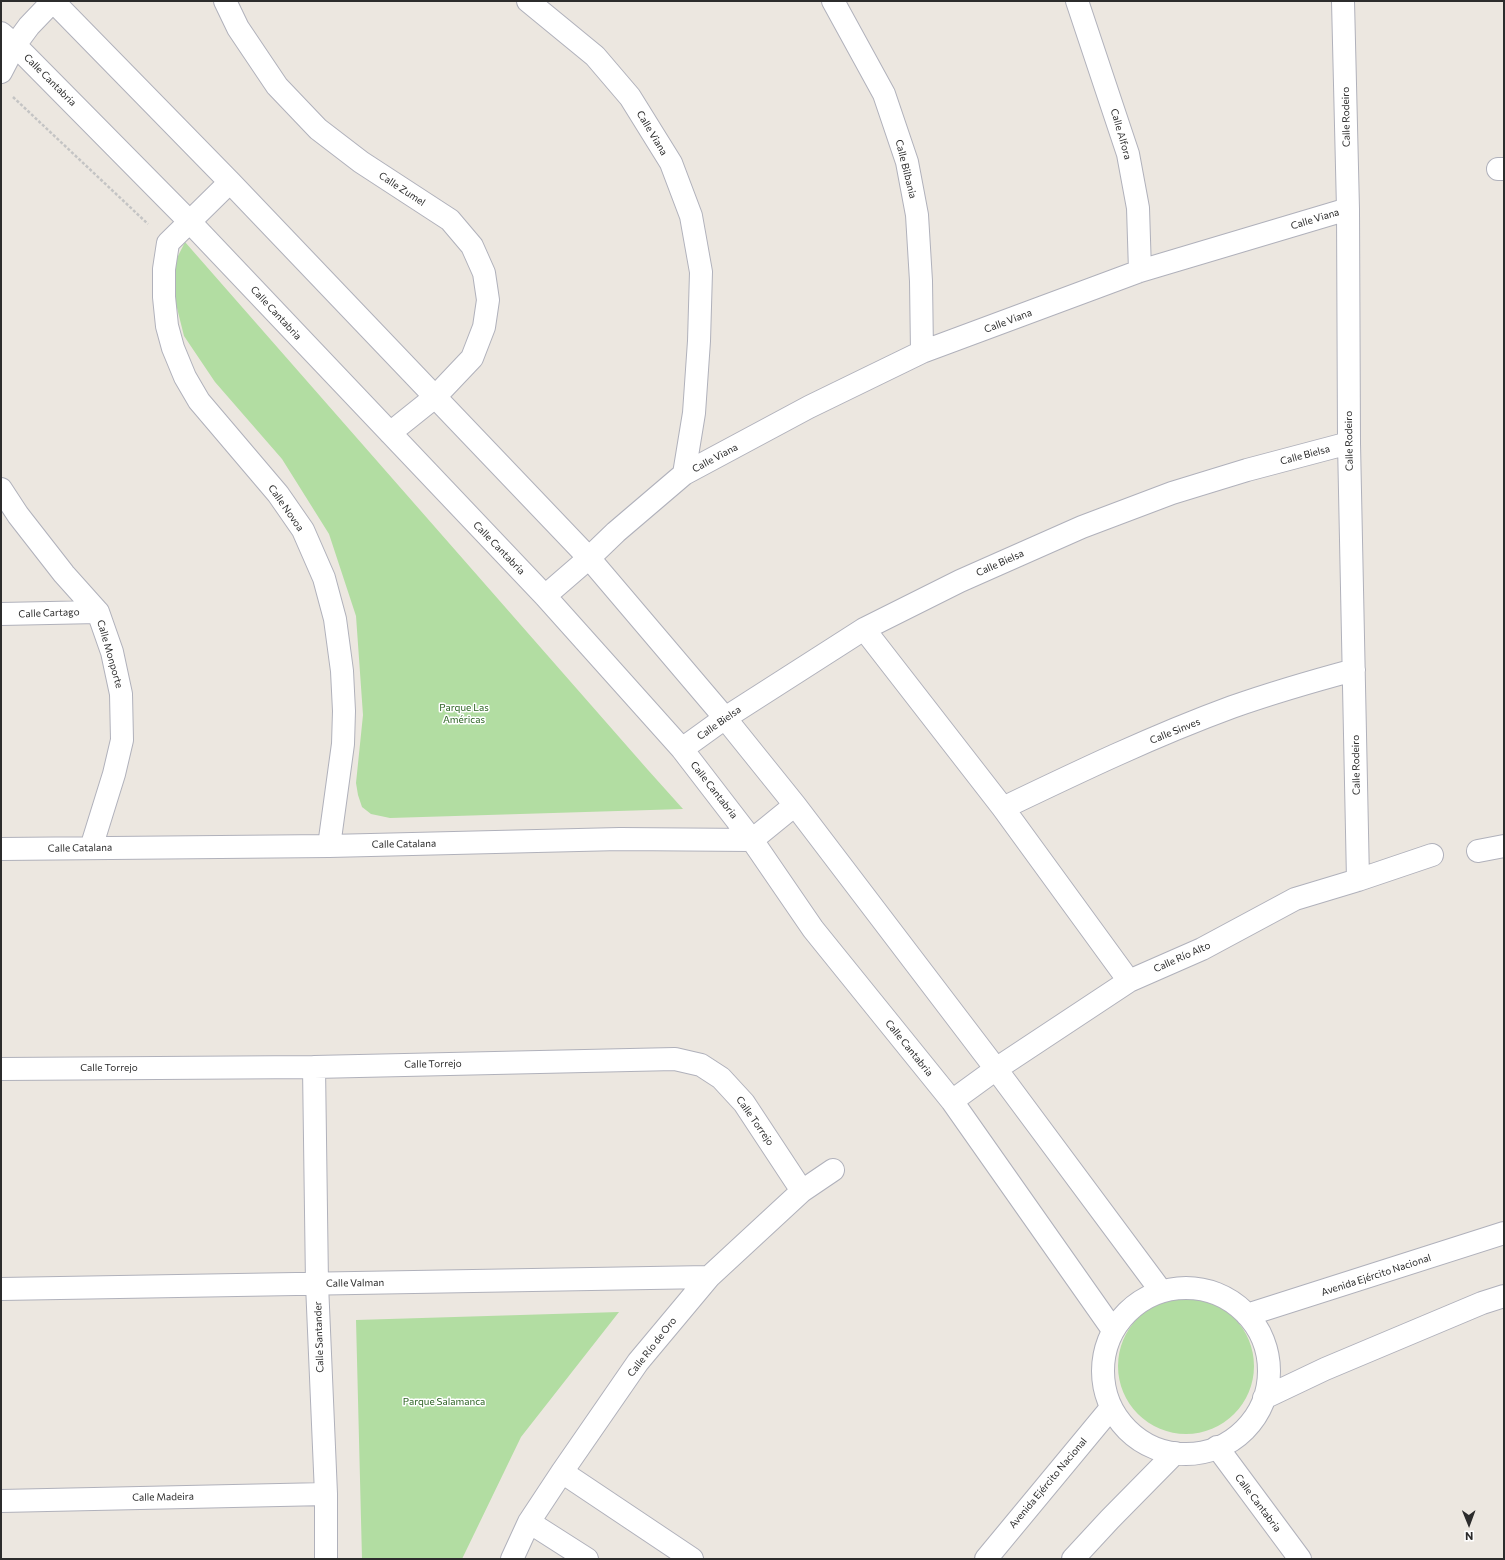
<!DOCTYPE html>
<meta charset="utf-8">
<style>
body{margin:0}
#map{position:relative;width:1505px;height:1560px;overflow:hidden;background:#ece7e0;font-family:Commissioner,sans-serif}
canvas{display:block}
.frame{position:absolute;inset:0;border:2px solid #2c2c2c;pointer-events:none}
.north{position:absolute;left:1449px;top:1504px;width:40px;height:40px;-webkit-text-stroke:3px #fff;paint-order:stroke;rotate:179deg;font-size:11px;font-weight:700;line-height:16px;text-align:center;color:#2c2c2c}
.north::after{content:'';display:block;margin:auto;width:14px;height:18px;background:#2c2c2c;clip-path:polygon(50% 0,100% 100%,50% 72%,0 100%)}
</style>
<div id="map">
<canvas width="1505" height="1560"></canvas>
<div class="frame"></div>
<div class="north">N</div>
</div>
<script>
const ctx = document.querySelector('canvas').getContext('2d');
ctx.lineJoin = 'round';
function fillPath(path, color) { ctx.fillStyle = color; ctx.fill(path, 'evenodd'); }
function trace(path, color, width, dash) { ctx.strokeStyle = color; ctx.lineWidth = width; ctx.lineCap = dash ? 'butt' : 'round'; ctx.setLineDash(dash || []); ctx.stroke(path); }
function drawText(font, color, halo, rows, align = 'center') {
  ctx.font = font + ' Commissioner,sans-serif'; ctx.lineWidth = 3; ctx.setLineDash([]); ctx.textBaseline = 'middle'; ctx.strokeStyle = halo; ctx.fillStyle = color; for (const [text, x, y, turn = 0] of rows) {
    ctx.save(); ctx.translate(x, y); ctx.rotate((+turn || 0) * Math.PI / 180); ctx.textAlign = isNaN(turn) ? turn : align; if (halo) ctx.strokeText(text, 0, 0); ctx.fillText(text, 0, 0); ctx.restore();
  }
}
const green = new Path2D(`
 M185,242L648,770L683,809L390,818L371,814L362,807L358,795L356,783L363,715L356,616L329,534L282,459L215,382L184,336L172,288V268Z
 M1118 1366a68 68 0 1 1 136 0a68 68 0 1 1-136 0Z
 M619,1312L521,1437L462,1559H362L356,1320Z`);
const path = new Path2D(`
 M13,97L148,224`);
const street = new Path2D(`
 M53,1L230,182L589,558L725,718L795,805L996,1069L1161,1291
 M225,1L238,28L277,86L318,129L361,162L450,220L472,246L484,273L488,300L484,327L472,358L435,397L390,433
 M528,1L595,56L630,97L671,163L691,216L701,272L699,341L694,413L684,474
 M833,1L884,94L907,162L917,215L921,281L922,352
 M1077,1L1128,154L1138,208L1140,271
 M1343,1L1348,209L1349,443L1358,880
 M1,33L15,45L189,221L545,596L682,749L752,840L813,929L952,1101L1113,1330
 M1,72L15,45L29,26L53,1
 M1498,169H1504
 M230,182L168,243L164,269V297L167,326L173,348L185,377L199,401L278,494L303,530L324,578L335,619L342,671L344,711L343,744L329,846
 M1,489L18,515L64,574L98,612L112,652L121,694L122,740L114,774L91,848
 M545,596L589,558L616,532L684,474L809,407L922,352L1140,271L1348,209
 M1,614L98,612
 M864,629L1003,808L1129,981
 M682,749L725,718L864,629L960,581L1082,527L1172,493L1247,470L1349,443
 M1003,808C1078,772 1153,736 1232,707C1272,693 1313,681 1354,670
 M1,849L329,846L620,839L752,840L795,805
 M1478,851L1504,846
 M314,1067L317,1284L326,1494V1559
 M1,1069L314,1067L675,1059L701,1065L721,1078L744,1103L802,1191
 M952,1101L996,1069L1129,981L1202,949L1295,899L1358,880L1432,855
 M1,1289L709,1277
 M1217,1447L1300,1559
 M562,1472L692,1559
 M1,1501L326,1494
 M529,1522L587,1559
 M512,1559L529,1522L562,1472L638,1362L709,1277L802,1191L833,1170`);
const secondary = new Path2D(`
 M1103 1371a83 83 0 1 1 166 0a83 83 0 1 1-166 0Z
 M1247,1315L1504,1233
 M1264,1398L1325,1369L1482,1303L1504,1296
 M986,1559L1111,1408
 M1073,1559L1110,1519L1175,1453`);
const streetNames = [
 ["Calle Cantabria",50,80,45],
 ["Calle Rodeiro",1346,117,-91],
 ["Calle Viana",652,133,59],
 ["Calle Alfora",1121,134,74],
 ["Calle Bilbania",906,169,76],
 ["Calle Zumel",402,189,33],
 ["Calle Viana",1315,219,-17],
 ["Calle Cantabria",276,313,47],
 ["Calle Viana",1008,321,-21],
 ["Calle Rodeiro",1349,441,-91],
 ["Calle Bielsa",1305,455,-15],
 ["Calle Viana",715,458,-28],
 ["Calle Novoa",286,508,55],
 ["Calle Cantabria",499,548,46],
 ["Calle Bielsa",1000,563,-24],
 ["Calle Cartago",49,613,-2],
 ["Calle Monporte",110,654,74],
 ["Calle Bielsa",719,723,-35],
 ["Calle Sinves",1175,731,-22],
 ["Calle Rodeiro",1356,765,-91],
 ["Calle Cantabria",714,790,52],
 ["Calle Catalana",404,844,-1],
 ["Calle Catalana",80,848,-1],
 ["Calle Río Alto",1182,957,-24],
 ["Calle Cantabria",909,1048,51],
 ["Calle Torrejo",433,1064,-1],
 ["Calle Torrejo",109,1068],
 ["Calle Torrejo",755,1121,55],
 ["Avenida Ejército Nacional",1376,1275,-18],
 ["Calle Valman",355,1283,-1],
 ["Calle Santander",319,1337,-92],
 ["Calle Río de Oro",652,1347,-52],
 ["Avenida Ejército Nacional",1048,1483,-50],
 ["Calle Madeira",163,1497,-1],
 ["Calle Cantabria",1258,1503,53]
];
const parkNames = [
 ["Parque Las",464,708],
 ["Américas",464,720],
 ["Parque Salamanca",444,1402]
];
fillPath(green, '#b2dda2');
trace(street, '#b0b1bb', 24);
trace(secondary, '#b0b1bb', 24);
trace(path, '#c4c4c4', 2.5, [3, 2]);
trace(street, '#fff', 22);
trace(secondary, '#fff', 22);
drawText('10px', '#2c2c2c', '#fff', streetNames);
drawText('10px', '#2b6222', '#fff', parkNames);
</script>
